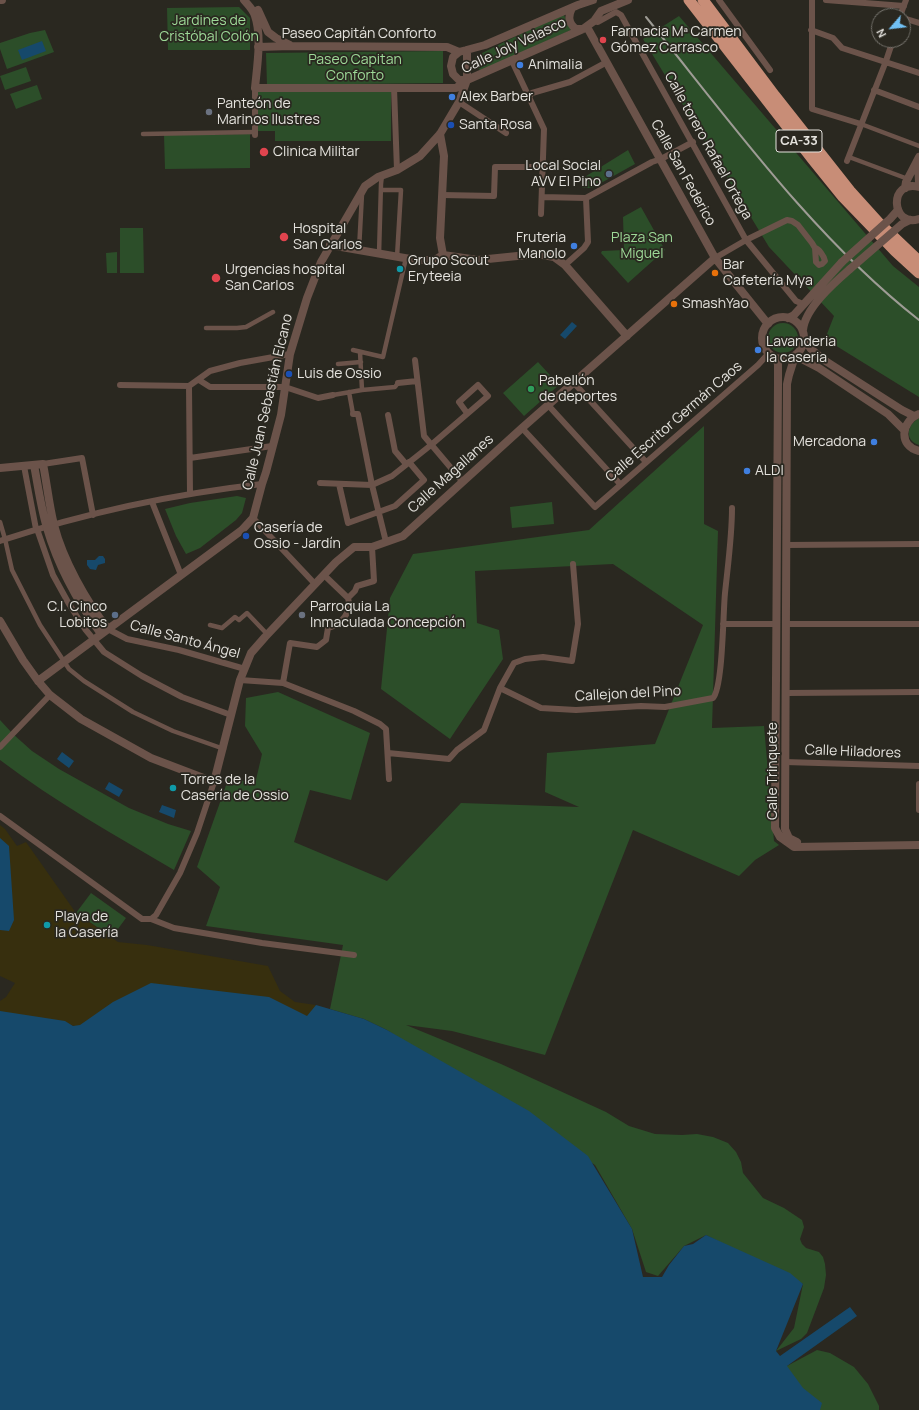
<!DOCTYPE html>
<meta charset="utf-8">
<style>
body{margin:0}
#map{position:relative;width:919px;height:1410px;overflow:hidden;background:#2a2820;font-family:Manrope,sans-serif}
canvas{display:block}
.north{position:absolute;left:871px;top:8px;width:40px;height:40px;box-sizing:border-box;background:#2a2820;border:1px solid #74726c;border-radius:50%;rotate:242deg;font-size:11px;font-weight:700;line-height:16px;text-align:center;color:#e4e2dd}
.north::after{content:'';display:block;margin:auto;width:14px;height:18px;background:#71c1f5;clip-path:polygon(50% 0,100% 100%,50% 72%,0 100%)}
</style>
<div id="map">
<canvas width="919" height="1410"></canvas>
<div class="north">N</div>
</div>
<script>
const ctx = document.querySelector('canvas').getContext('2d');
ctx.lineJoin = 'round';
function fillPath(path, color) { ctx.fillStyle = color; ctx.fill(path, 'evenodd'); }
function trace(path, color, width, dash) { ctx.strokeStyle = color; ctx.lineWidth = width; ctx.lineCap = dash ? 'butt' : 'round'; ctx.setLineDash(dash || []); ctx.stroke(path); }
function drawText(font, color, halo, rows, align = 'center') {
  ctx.font = font + ' Manrope,sans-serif'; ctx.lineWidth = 3.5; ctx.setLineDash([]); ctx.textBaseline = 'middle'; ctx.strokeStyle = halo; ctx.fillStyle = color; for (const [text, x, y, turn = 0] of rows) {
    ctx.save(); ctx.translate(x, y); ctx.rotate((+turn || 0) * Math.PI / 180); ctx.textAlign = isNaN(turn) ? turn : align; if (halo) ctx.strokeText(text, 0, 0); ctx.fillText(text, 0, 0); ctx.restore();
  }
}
const green = new Path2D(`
 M239,7L250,18V50H168L167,8Z
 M561,14L564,15L571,30L481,71C476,67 474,61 476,56Z
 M679,16L893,266L919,287V397L825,339L834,316L769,247L643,39Z
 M45,30L54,52L7,69L0,49V43L30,33Z
 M443,51V83L267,85L266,53Z
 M26,67L31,81L5,90L0,76Z
 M37,85L42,99L16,109L10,94Z
 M257,91H391V141H275V131H257Z
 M250,134V168L165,169L164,135Z
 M628,150L635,164L592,188H582L583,178Z
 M641,207L665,250L628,283L601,253L602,251L624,250L623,217Z
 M120,228H143L144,273H120Z
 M117,252V273H107L106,253Z
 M768 338a15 15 0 1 1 30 0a15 15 0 1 1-30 0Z
 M538,362L559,385L524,416L503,393Z
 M919,418V445C904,440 907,425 919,418Z
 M704,426V524L718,531L712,728L764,726L774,841L779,845L755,860L739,876L633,830L545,1055L452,1031L406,1025L501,1064L606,1112L629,1126L655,1134L682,1135L697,1134L713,1137L728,1143L736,1152L741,1162L743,1173L763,1198L784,1208L802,1220L804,1227L800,1239L802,1244L806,1248L819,1252L823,1257L825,1264L826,1275L824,1288L807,1333L801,1339L776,1351L794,1328L803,1284L706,1235L684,1246L658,1276L646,1272L632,1229L595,1165L387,1030L364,1019L330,1009L343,945L206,926L220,887L197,867L229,777L255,784L262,754L245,726L246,698L278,692L370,733L351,800L310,790L294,842L387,881L461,803L579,807L545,792L547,753L655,744L703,625L613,564L475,571L477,623L499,630L503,659L450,739L381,689L390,598L413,554L589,530Z
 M237,496L246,498L242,513L236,520L200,548L186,554L176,536L165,509L190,503Z
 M552,502L554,524L512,528L510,507Z
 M0,720L13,734L32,751L59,769L129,808L168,824L191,831L174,870C115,835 55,802 0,760Z
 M91,893L126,918L112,937L76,913Z
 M817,1350L830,1353L854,1367L868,1384L879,1406V1410H676L787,1366Z`);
const sand = new Path2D(`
 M0,825L5,829L17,846L26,842L76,913L118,942L147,945L268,966L280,991L295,1002L316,1005L308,1016L77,1027L69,1024L0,1012V1001L6,997L15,983L0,976Z`);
const water = new Path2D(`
 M42,41L46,51L22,60L18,50Z
 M572,322L577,326L565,339L560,335Z
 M99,556H103L105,559V563L98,565L96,570L90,569L87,565V560H95Z
 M62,752L74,761L69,768L57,759Z
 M109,782L123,790L119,797L105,789Z
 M162,805L176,810L174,818L159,812Z
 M0,838L9,846L14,920L9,931L0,930Z
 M151,983L269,997L307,1016L316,1005L364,1019L387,1030L529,1111L588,1156L632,1229L643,1277H662L669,1265L684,1246L693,1244L706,1235L790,1273L803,1284L776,1351L780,1356L850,1307L857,1316L787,1366L803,1388L822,1403L820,1410H0V1011L65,1021L73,1026L80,1025L113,1002Z`);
const pedestrian = new Path2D(`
 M861,124L919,146
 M143,134L255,132
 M849,157L908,179
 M381,190H401L397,257
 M359,250L362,194
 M379,254L381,184L382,175
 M206,328H237L246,327L273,312
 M353,350L383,357L406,258
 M360,352L362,390
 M338,364L361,362
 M349,392L353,414
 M333,395L362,390L395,387L398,383
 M0,522L5,539L12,570L40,625L69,669L84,681L133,712L173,731L224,749
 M210,625L222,628L235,617L239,620L247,613L267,634`);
const minor = new Path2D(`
 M719,0L770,70
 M812,0V109L861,124
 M826,0L904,6
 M900,16L906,0
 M903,18L919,23
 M594,21L598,22L616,12L621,15L746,240L796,301L803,304
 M811,30L833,38L842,48L919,73
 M512,61L544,129L541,214
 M255,88V135
 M394,88L397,170
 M874,90L919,107
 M528,98L532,93L570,82L607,62
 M459,102L506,133
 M847,161L886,61L893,40
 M442,195L494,196L495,167H543
 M542,197L586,198L652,162L661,159L693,142
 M715,258L746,240L787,220L792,221L798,225L812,243L815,248L816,262L819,265L822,264L825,261C824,256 819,249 815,248
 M565,265L584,248L588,242L586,198
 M415,360L424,436L462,481
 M199,380L210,387H285L318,398L333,395
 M398,383L417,381
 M574,383L646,462
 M120,385L189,386
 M189,386L210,371L240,363L290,354
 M189,386L190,494
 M548,405L620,484
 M353,414H358L372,485L386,542
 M388,415L395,451L406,464
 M522,428L595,507L758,365L768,354
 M190,458L272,446
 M43,464L82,458L93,515
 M24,466L36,529
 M320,483L372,485L392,476L431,445L488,396L478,385L459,402L467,413
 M339,484L348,523L395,506L424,480L409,462
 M152,502L181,575
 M253,518L315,584
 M37,529L53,575L69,604L85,629L104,652L142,676L182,697L231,715
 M0,541C85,513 173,494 262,484
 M786,545L919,544
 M324,575L348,598
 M348,598L355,591L357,586L374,581L372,547
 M723,624H777
 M787,624H919
 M108,629L127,639L179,650L245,669
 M240,680L283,683L354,711L380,724L386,729L389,779
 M283,683L290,643L317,647L326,640L328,628C342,624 352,612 348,598
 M500,688L541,708L576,710L641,706L665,707L713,698C723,687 723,612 725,593C728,564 732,536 732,508
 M786,693L919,692
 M0,747L50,695
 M388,753L449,759L457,750L484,730L500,688L514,663L525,659L543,657L572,661L578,624L573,564
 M785,762L919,766
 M919,784V810
 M0,816L142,919H151L156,915L180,873L197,833L214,782
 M151,919L174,928L262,943L354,955`);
const tertiary = new Path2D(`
 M0,0H2
 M244,0C248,5 253,9 255,16C262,36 257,67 255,88H456L467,80L583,29L594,21L601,11L628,0
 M572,8C568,16 568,23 576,29H583
 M258,10L268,32L276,38L290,45
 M587,27L715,258L768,324
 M258,47L291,46L447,47L459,52
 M467,80H459L453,74L451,66L453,57L459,52L485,45L578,5L593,0
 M440,134L444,156L440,238L443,255
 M918,163L919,182
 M919,187C888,179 891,228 919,219
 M905,188L906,182L919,157
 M330,245L416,260H435L443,255L478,260L537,254L554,257L565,265L627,336
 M762 338a21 21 0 1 1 42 0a21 21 0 1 1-42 0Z
 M788,318L794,315L842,262
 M803,330C805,308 834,283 850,269
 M805,340L811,349L824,360L902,410L914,416
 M795,356L789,375L787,384L785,829L789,838L797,842
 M796,356L819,368L888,414L904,430
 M776,359L778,364V384L775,828L780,837L794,847L919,845
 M919,414C901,421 898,446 919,451
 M34,465C38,486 41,508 47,528C58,566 78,602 101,634
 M0,468L43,464C47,484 49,505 54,525C63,560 86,601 108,629
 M0,621L23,660L38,681L50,695L81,719L151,758L214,782L240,680L251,653L265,637L336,562L354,547H372L403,536L522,428L715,258
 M38,681L242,530L253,518L262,484L266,472L281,415L290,354L307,298L321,262L365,186L378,177L397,170L420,156L440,134L459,102L467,80V50`);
const motorway = new Path2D(`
 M689,0L813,160L843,197L895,251L919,273
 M703,0L775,96L850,191L878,222L919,261`);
const rail = new Path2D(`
 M646,17C730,121 813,237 919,320`);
const tertiaryBridge = new Path2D(`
 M842,262L890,219L898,210
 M850,269L902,224L910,220`);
const markers = [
 [603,40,4,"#e0444e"],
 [520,65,4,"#3f7fe0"],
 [452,97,4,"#3f7fe0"],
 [209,112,4,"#6b7280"],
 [451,125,4,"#1a4fb4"],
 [264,152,5,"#e0444e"],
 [609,174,4,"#5c6f8a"],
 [284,237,5,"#e0444e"],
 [574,246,4,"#3f7fe0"],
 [400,269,4,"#0f9aa8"],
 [715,273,4,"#e8710a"],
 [216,278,5,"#e0444e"],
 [674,304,4,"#e8710a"],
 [758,350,4,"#3f7fe0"],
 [289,374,4,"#1a4fb4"],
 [531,389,4,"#2e9e5b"],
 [874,442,4,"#3f7fe0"],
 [747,471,4,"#3f7fe0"],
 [246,536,4,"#1a4fb4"],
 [115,615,4,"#5c6f8a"],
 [302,615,4,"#6b7280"],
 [173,788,4,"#0f9aa8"],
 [47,925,4,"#0f9aa8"]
];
const shields = [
 [799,141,46]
];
const shieldNames = [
 ["CA-33",799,141]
];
const parkNames = [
 ["Jardines de",209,21],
 ["Cristóbal Colón",209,37],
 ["Paseo Capitan",355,60],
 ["Conforto",355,76],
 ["Plaza San",642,238],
 ["Miguel",642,254]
];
const poiNames = [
 ["Farmacia Mª Carmen",611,32],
 ["Gómez Carrasco",611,48],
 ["Animalia",528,65],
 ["Alex Barber",460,97],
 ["Panteón de",217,104],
 ["Marinos Ilustres",217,120],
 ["Santa Rosa",459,125],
 ["Clinica Militar",273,152],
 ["Local Social",601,166,"right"],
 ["AVV El Pino",601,182,"right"],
 ["Hospital",293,229],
 ["San Carlos",293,245],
 ["Fruteria",566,238,"right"],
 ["Manolo",566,254,"right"],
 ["Grupo Scout",408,261],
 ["Eryteeia",408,277],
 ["Bar",723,265],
 ["Cafetería Mya",723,281],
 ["Urgencias hospital",225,270],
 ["San Carlos",225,286],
 ["SmashYao",682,304],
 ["Lavanderia",766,342],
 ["la caseria",766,358],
 ["Luis de Ossio",297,374],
 ["Pabellón",539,381],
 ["de deportes",539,397],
 ["Mercadona",866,442,"right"],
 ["ALDI",755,471],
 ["Casería de",254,528],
 ["Ossio - Jardín",254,544],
 ["C.I. Cinco",107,607,"right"],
 ["Lobitos",107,623,"right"],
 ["Parroquia La",310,607],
 ["Inmaculada Concepción",310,623],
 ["Torres de la",181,780],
 ["Casería de Ossio",181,796],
 ["Playa de",55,917],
 ["la Casería",55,933]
];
const streetNames = [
 ["Paseo Capitán Conforto",359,34],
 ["Calle Joly Velasco",514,46,-25],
 ["Calle torero Rafael Ortega",708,146,61],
 ["Calle San Federico",683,173,61],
 ["Calle Juan Sebastián Elcano",268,402,-77],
 ["Calle Escritor Germán Caos",674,422,-41],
 ["Calle Magallanes",451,474,-42],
 ["Calle Santo Ángel",185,640,15],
 ["Callejon del Pino",628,694,-3],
 ["Calle Hiladores",853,752,2],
 ["Calle Trinquete",773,771,-90]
];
fillPath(green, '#2c4e29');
fillPath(sand, '#372f0e');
fillPath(water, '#16496b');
trace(pedestrian, '#6b534a', 4.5);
trace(minor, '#6b534a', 6);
trace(tertiary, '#6b534a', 8);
trace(motorway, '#c88d77', 11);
trace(rail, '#9e9c95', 2);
trace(tertiaryBridge, '#6b534a', 8);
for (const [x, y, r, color] of markers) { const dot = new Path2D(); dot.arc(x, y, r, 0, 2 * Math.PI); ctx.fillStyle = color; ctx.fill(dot); trace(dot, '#2a2820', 1.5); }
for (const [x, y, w] of shields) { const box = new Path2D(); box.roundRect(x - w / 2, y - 11, w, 22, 3); ctx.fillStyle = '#2a2820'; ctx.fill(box); trace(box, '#e4e2dd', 1); }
drawText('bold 13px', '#e4e2dd', null, shieldNames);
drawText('14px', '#9dd997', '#2a2820', parkNames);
drawText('14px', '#e4e2dd', '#2a2820', poiNames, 'left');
drawText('14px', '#e4e2dd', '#2a2820', streetNames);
</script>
